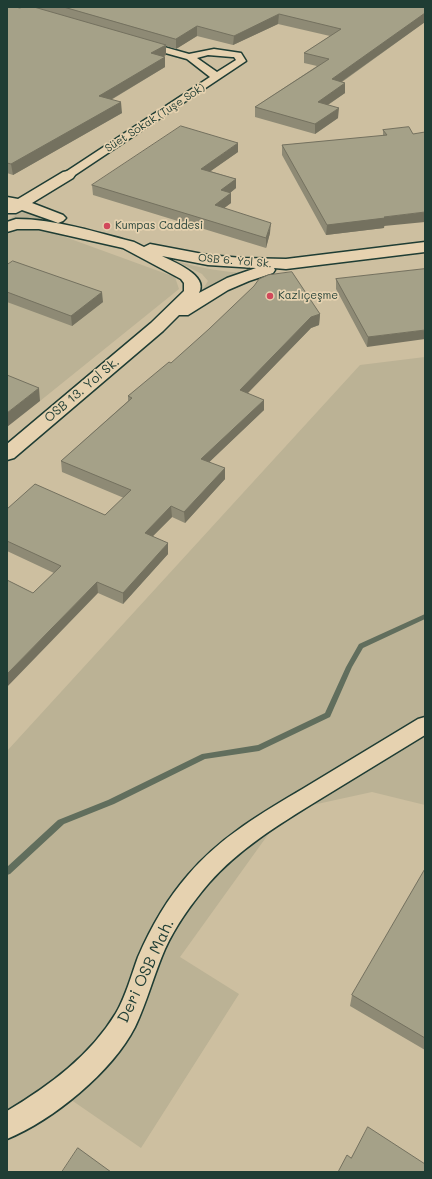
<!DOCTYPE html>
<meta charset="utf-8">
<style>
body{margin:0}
#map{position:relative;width:432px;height:1179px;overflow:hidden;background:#deccab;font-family:Mali,sans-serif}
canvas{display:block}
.frame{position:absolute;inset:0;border:8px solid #1f3d34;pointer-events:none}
</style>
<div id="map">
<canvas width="432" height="1179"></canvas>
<div class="frame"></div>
</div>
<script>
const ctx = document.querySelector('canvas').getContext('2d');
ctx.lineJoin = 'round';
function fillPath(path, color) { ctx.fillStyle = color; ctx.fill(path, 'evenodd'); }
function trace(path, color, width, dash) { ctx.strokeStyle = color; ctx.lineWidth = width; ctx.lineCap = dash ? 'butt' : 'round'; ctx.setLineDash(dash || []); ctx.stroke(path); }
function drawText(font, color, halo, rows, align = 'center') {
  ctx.font = font + ' Mali,sans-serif'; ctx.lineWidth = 3.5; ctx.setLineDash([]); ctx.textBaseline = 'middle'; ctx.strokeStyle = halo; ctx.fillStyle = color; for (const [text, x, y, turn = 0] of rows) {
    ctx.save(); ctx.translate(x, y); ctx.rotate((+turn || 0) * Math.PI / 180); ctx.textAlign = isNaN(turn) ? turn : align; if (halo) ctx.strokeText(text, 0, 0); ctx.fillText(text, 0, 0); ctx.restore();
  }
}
const built = new Path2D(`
 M7,7H425V1172H7Z`);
const green = new Path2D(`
 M23,210L65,224C44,220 29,216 7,223V221Z
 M35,226L175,277L179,289L40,401L7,387V235L15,230Z
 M176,261C200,268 222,272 247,273L230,277L201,292L208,281L202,274Z
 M425,357V805L372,792L285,811L180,957L239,994L141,1148L67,1097L7,1132V751L360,365Z`);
const stream = new Path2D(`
 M425,614V619L363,648L352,667L330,717L259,751L205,759L114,804L64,824L10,874L7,875V867L58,820L108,800L202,754L258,745L325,713L346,667L359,644Z`);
const street = new Path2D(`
 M143,41L189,54L214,49L241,53L246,61L72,177H64L62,175L64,173L210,77L187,59L140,46L138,44L140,42ZM208,55L232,57H234L236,60L217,72L197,58Z
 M425,717V735C389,757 353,779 317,801C278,825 239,849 209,883C192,903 176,925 165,949C154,974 147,1002 135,1027C112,1072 53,1120 7,1139V1111C49,1086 90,1056 116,1013C126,996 131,976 138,957C151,927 167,899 188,875C220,837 262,813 304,788C342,765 380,742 418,719Z`);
const secondary = new Path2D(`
 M68,171L73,172L75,175L73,178L32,203L63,215L66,218L63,221L58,223L53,221L22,210L16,213H7V197L18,199L63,172Z
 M16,219C56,219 95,232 134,242L144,247L150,244L208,255L242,258L286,259L425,242V252L286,269L274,268L275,270L273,273L249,281L228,290L188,315H179L163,331L14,458L7,460V444L151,323L184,291V283L181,279L123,248L39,229H17L7,232V222ZM162,256L208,265L256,268L227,278L199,293C209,275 173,262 162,256Z`);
const wall = new Path2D(`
 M7,7L40,9V7H425V22L342,82L345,93L328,105L338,118L315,134L255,117V107L317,66L304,63V53L330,36L278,24L233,45L197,36L176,49L166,46V55L163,56L165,57V67L111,100L122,113L13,175L7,173Z
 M409,127L384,228L326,235L282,155V145L383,136V130Z
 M238,152L210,171L236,179V188L230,193L231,203L224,208L270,233L266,248L93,195L92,185Z
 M7,265L103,302L72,326L7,302Z
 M425,269L367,347L336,289V279Z
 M320,314L319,325L311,328L248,393L264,410L209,462L225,479L185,523L172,517L153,536L168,554L123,604L98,593H33L54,573L7,551V509L105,515L124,498L62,472L61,461L128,401V396L171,363Z
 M425,869V1050L350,1006L352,995Z`);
const shadedWall = new Path2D(`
 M425,13V22L331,89L332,79Z
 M279,14L278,24L233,45L234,36Z
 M197,26V36L176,49V39Z
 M166,45V55L151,63V53Z
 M165,57V67L100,106L99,96Z
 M345,83V93L317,112L318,102Z
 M121,102L122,113L13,175L11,164Z
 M339,108L338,118L315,134V124Z
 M238,143V152L201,178V169Z
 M236,179V188L221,200V190Z
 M231,193V203L215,215V205Z
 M425,212V222L384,226V228L326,235L327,225L384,217Z
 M271,223L270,233L266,248V238Z
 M102,292L103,302L72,326L71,316Z
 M320,314L319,325L311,328L240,401V390L311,317Z
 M425,330V339L367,347L368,337Z
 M39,388L40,401L7,427V413Z
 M264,400V410L201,470V459Z
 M225,468V479L185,523L184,512Z
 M171,506L172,517L145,544V533Z
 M168,543V554L123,604V593Z
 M97,582L98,593L7,687V674Z`);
const building = new Path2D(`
 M7,7H15L20,8L22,7H34L166,45L151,53L165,57L99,96L121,102L11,164L7,163Z
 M64,7H425V13L332,79L345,83L318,102L339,108L315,124L255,107L329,59L304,53L341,29L279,14L234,36L197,26L176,39Z
 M181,126L238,143L201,169L236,179L221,190L231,193L215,205L271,223L266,238L92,185Z
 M409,127L413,134L425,132V212L384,217L385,218L327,225L282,145L387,135L383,130Z
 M13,261L102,292L71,316L7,292V265Z
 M425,269V330L368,337L336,279Z
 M292,272L320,314L311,317L240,390L264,400L201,459L225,468L184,512L171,506L145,533L168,543L123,593L97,582L7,674V580L33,593L61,566L7,541V509L35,484L105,515L131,490L61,461L132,398L128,396L169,362L171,363L209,329L254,286L259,279L268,275Z
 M7,375L39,388L7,413Z
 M425,869V1038L352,995Z
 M368,1127L425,1164V1172H338L347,1155L351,1158Z
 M78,1148L111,1172H62Z`);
const markers = [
 [107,226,4,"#d1495b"],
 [270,296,4,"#d1495b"]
];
const farStreetnames = [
 ["Süet Sokak (Tuşe Sok)",155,118,-33],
 ["OSB 6. Yol Sk.",235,261,5]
];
const farPoinames = [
 ["Kumpas Caddesi",115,226],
 ["Kazlıçeşme",278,296]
];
const streetNames = [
 ["OSB 13. Yol Sk.",82,390,-40]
];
const nearStreetnames = [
 ["Deri OSB Mah.",146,971,-65]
];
fillPath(built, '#cdbfa0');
fillPath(green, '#bbb295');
fillPath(stream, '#616e5d');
trace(street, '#1f3d34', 3);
trace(secondary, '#1f3d34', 3);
fillPath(street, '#e6d2b0');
fillPath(secondary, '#e6d2b0');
fillPath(wall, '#8e8a75');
fillPath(shadedWall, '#74715f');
fillPath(building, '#a5a188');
trace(building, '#74715f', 1);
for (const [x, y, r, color] of markers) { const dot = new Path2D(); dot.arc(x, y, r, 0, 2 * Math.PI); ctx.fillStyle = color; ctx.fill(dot); trace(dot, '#e6d2b0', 1.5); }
drawText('11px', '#1f3d34', '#e6d2b0', farStreetnames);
drawText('11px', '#1f3d34', '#e6d2b0', farPoinames, 'left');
drawText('13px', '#1f3d34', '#e6d2b0', streetNames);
drawText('16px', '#1f3d34', '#e6d2b0', nearStreetnames);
</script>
